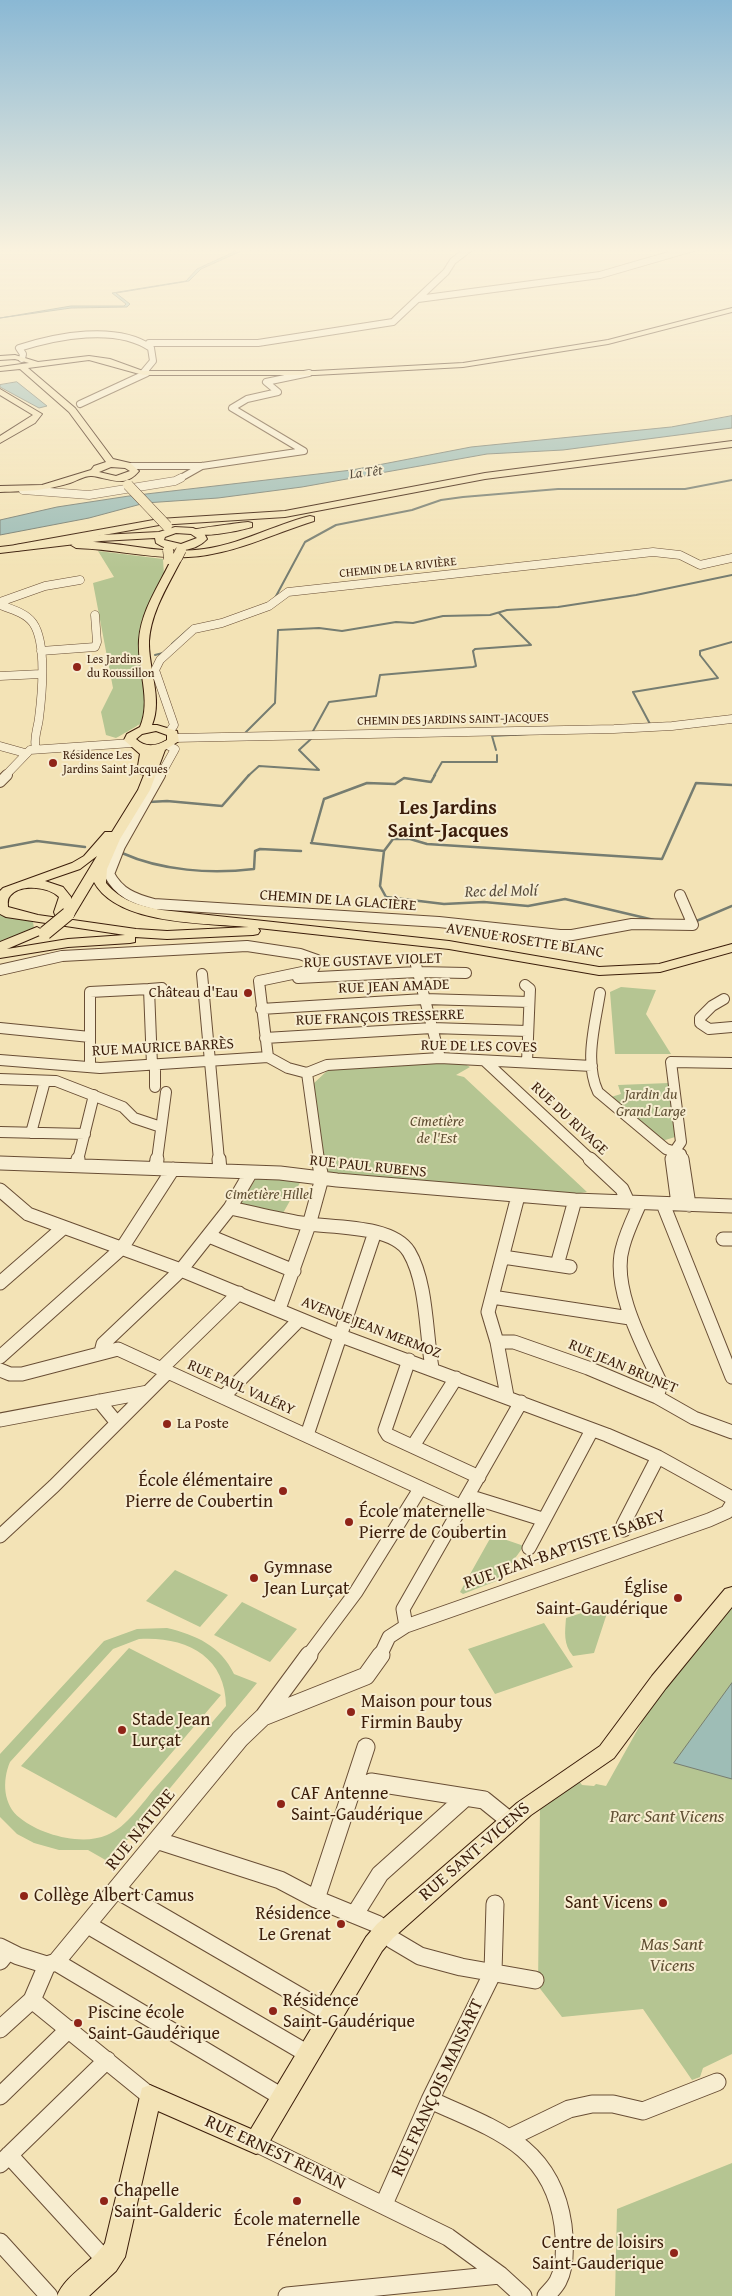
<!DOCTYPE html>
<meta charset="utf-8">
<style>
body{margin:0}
canvas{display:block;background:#f3e3b6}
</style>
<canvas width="732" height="2296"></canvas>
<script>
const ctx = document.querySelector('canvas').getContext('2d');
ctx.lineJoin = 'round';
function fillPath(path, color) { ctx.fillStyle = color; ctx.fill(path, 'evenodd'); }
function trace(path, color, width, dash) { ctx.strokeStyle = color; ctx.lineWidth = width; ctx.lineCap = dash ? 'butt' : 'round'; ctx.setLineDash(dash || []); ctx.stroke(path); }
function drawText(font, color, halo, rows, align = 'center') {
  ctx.font = font + ' "Gentium Book Plus",serif'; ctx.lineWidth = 4; ctx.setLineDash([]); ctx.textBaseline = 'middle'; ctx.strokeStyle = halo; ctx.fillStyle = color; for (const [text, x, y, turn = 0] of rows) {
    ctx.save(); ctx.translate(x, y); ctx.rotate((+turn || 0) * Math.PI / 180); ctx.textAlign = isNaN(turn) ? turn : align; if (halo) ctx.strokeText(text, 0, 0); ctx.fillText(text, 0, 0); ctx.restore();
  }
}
const green = new Path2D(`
 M98,551L163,559L164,575L143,617L139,632L147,719C146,721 120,736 116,738L106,735L101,712L113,688L93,583L114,577Z
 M0,914L33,922L34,928L0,944Z
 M621,987L656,990L646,1014L671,1054H615L610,992Z
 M461,1062L470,1067L456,1075L464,1077L587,1192L574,1194L327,1175L313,1084L328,1070Z
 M669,1083L675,1137L662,1141L611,1097L621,1094L618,1085Z
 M257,1177L283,1180L286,1178L301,1181L282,1215L239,1205Z
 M492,1535L524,1546L499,1580L463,1594L460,1592Z
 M175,1570L228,1595L200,1627L146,1601Z
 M242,1602L297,1629L270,1662L214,1635Z
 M732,1602V2054L703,2068L700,2077L692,2080L643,2009L562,2017L538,1986L540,1806L579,1781L582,1785L594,1786L596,1784L606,1786L648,1711Z
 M610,1604L594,1653L573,1656C563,1644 565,1632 566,1618Z
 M544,1623L573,1667L495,1694L468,1649Z
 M167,1628C196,1635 221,1646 234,1674L257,1683L109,1862L88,1850H59L34,1843L17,1834L0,1817V1754L104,1641L137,1629ZM139,1639C184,1636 226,1655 226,1706C203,1733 180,1760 156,1787C142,1803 127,1827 107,1835C82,1846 41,1835 20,1818C3,1805 2,1781 10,1762L113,1649Z
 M129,1648L221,1695L116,1818L21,1766Z
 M732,2163V2296H615L617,2209Z`);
const water = new Path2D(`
 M248,248L201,269L189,281L116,293L130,304L127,307L71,308L0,318L71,306H124L126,304L112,293L186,281L197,269L240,249Z
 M17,382L47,406L39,408L0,387V385Z
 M732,416V428L563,450L487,454L302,487L218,498L145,503L89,518L0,535V520L57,507L129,496L352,470L471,447L671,427Z
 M732,1683V1779L674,1763Z`);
const streamFar1 = new Path2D(`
 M275,598L305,542L336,525L412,510L441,500L463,497L558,489H685L732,480
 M172,644L190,628
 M155,655L163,653
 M650,724L633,692L718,678L700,655V651L732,642
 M312,733L329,702L376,696L380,675L473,667L476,666L473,651L475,649L531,645L499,613
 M244,734L275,703L278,630L319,628L342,631L396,622L413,623L443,616L490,615L507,610L558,607L636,595L732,575
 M496,750L492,736L529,734
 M248,776L259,766L319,770L299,750L312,738
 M434,776L442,762H497V755`);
const stream = new Path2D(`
 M149,802L167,801L222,806L249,775
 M312,841L324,799L367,783L395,784L404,778L431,782L435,775
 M311,843L384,851L380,886L386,897L444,904L484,902L528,906L565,899L654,920
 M0,848L37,841L85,847
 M384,851L393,839H410L427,844L662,859L696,783L732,785
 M122,853C162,871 211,874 254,869L255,851L260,849L301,851
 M694,922L732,906`);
const minorFar4 = new Path2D(`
 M418,299L600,275L693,248
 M149,343H258L393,322L446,272L453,261L470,248
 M22,359L23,354L19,348C57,336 116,324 151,348L153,361L143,373
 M80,404L147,373
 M130,466H202L304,451L232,408L247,399L278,392L266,382L309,373
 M179,479L202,466`);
const minorFar3 = new Path2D(`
 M23,490L89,495L175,481L181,478
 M0,602L45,586L80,580
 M0,605C11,609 26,613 33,623C47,643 42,695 39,718C38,728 33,739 36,748
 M41,651L95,647L97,642L95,615
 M0,676L41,674
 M170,731L174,725L155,670L160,660L194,629L222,623L269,606L288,592L653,552L680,555L700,565L732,558
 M174,738L614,729L672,726L732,719
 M0,746L25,753
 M5,776L30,750L132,743
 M160,776L175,749L167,745`);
const minorFar2 = new Path2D(`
 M160,775L120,846L109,874C119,893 134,899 154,904L439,922L560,935H572L632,924L693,925L680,895
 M0,782L7,775
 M415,961L440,1058
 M0,970L62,956L247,946L300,954L317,960L314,968L307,971L259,981L268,1057L288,1068L307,1073L319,1160
 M202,974L219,1160
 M298,978L418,972L466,973
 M525,985L530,989L527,1062
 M149,989L162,988
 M600,993C595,1025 584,1062 598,1092L666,1149L681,1154L682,1160
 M724,999L712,1006L700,1018V1023L709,1029L732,1027
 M261,1009L424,999L529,1002
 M0,1028L90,1037
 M265,1038L432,1028L527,1031
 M0,1060L100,1068L268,1057
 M485,1061L591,1160
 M155,1065V1087
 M90,1067V992L149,989L152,1065
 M307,1073L327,1065L440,1058L592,1066
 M0,1079L56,1081L123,1107L134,1118L161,1127
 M0,1132L85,1134
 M31,1133L45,1081
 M78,1160L94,1095
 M157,1160L166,1092
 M673,1160L672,1155L681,1142L671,1062L732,1063`);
const minorFar1 = new Path2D(`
 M219,1159L220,1170
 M590,1159L622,1189L628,1202
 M672,1159L678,1204
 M682,1159L689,1205
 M0,1163L280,1173L337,1180L575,1200L732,1206
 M77,1165L78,1159
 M156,1168L157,1159
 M0,1190L28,1214L181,1270L341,1336L607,1435L658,1457L732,1498
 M640,1203C634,1217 627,1231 623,1246C610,1287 644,1347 661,1384L657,1397
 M663,1204L732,1377
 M230,1208C254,1213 277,1219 301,1223C330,1228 392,1224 409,1252C427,1282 426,1334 432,1368
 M209,1236L294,1271
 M723,1239H732
 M503,1257L570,1267
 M557,1265L575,1200
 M0,1283L63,1228
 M492,1297L630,1318
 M279,1309L309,1225L322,1178L318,1159
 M497,1342H514L588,1368L657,1397L694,1418L732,1432
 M101,1352L103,1344L181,1270L230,1208L251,1172
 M0,1357L122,1248L173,1169
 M409,1360L385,1430L388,1435L479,1477
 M162,1368L239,1293
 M0,1370L10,1374H22L118,1349L462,1507
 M507,1396L497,1342L488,1312L518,1196
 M223,1397L300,1319
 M99,1401L117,1423
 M0,1420L148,1392
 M307,1435L375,1232
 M413,1446L456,1378
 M468,1496L542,1519
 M624,1530L623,1525L658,1457
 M0,1536L54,1486L167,1373
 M529,1548L592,1430
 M406,1626L403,1609L521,1402
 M308,1656L356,1592L420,1489
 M380,1656L389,1637L406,1626L709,1520L727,1512L732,1504`);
const minor = new Path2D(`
 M264,1716L309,1655
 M353,1791L371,1782L484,1800L510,1821
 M159,1841L280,1880L316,1899L377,1924L393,1940L420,1956L461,1967L535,1980
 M117,1890L332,2015
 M316,1899L366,1747
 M355,1914L380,1874L466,1797
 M88,1925L308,2054
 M0,1947L18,1956L47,1965
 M0,1961L8,1951
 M56,1962L282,2097
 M47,1965L56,1962L240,1739L263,1717L366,1676L381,1655
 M32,2000L150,2096
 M0,2029L32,2000L47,1965
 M0,2096L69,2029
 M430,2100C495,2129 552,2146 563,2225C565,2242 566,2266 558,2281C555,2287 550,2291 546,2296
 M511,2137L569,2109L592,2104H613L643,2111L717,2082
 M256,2143L448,2237L500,2275L523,2296
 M9,2155L107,2262
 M0,2164L107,2060
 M384,2204L430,2100L493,1972L495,1904
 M0,2242L49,2296
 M287,2296L500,2275`);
const major = new Path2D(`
 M732,308V312L608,344L463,367L315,375H143L89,360L28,368L75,408L113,459L130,463L139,471C124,489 110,478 92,476C86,475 76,481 70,483C43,491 28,491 0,492V486L42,485L91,470L94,466L106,462L69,412L20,369L0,371V367L29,363L15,359L0,360V356L15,355L38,362L89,356L110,359L143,371H315L463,363L608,340ZM111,467L125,468L130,471L116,476L99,472Z
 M0,389L42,414L35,423L0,443V436L33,415L0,395Z
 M175,527L193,528L204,533L207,539C194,553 171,553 156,543L155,538L101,541L0,553V547L101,535L159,532ZM176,533L191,534L197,538L181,544L164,540L165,537Z
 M177,555L182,558C169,584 151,611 149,641C148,668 163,699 152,725H157L177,731L179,741L165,750L150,790L120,839L107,869L106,883C121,901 140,906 162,910L449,941L599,967L659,964L732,944V952L660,972L599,975L449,949L258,928L260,931L258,934L253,935L167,939L135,937V942L130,943L68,947L0,958V942L37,927L44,931L42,934L7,949L68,939L125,935L6,917L0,914V891L3,888L72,863L84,856L105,832H112L138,790L144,775L137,772L140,754L124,740L127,734L140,727C152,700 137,669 139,640C141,610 160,584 172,558ZM156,731L167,735V740C157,746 145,748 136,739L142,734ZM97,856L71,899V897L63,887L45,881L80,869ZM94,882C117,925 205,923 249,927L167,931L136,929L38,915L8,907C8,903 7,899 10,896C20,883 49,887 59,897L54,912L55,915L73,917Z
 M732,1587V1607L666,1688L614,1758L531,1815L393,1938L382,1951L264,2151L256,2154L158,2111L125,2257L116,2271L89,2296H57C66,2274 92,2263 105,2243L142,2088L150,2085L251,2129L366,1937L377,1924L517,1803L600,1746L652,1676L725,1589Z`);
const highway = new Path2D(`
 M732,441V447L485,479L285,517L159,525L15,551L10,548L15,545L159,519L285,511L485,473Z
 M310,516L314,517V521C272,534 232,555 188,557C150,559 113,549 76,548L71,545C79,538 112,544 123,545C150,549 177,553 204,549C241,544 274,525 310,516Z
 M248,522L252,523V527C238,531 199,540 188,531C190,529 239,523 248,522Z`);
const majorBridgeFar1 = new Path2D(`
 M128,485L167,526
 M168,550L169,559
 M177,558L181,550`);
const majorBridge = new Path2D(`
 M45,933L68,914`);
const markers = [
 [77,667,5,"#8f2418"],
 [53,763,5,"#8f2418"],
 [248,993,5,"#8f2418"],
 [167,1424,5,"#8f2418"],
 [283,1491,5,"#8f2418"],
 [349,1522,5,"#8f2418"],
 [254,1578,5,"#8f2418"],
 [678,1598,5,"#8f2418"],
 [351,1712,5,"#8f2418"],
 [122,1730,5,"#8f2418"],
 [281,1804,5,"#8f2418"],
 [24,1896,5,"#8f2418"],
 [663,1903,5,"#8f2418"],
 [341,1924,5,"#8f2418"],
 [273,2011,5,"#8f2418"],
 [78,2023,5,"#8f2418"],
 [104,2201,5,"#8f2418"],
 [297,2201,5,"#8f2418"],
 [674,2253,5,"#8f2418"]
];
const farStreetnames = [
 ["CHEMIN DE LA RIVIÈRE",398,568,-6],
 ["CHEMIN DES JARDINS SAINT-JACQUES",453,720,-1]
];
const farPoinames = [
 ["Les Jardins",87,660],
 ["du Roussillon",87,674],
 ["Résidence Les",63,756],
 ["Jardins Saint Jacques",63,770]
];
const farWaternames = [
 ["La Têt",366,473,-7]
];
const streetNames = [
 ["CHEMIN DE LA GLACIÈRE",338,901,4],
 ["AVENUE ROSETTE BLANC",525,941,9],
 ["RUE GUSTAVE VIOLET",373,961,-2],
 ["RUE JEAN AMADE",394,987,-2],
 ["RUE FRANÇOIS TRESSERRE",380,1018,-2],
 ["RUE DE LES COVES",479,1047,1],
 ["RUE MAURICE BARRÈS",163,1048,-3],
 ["RUE DU RIVAGE",569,1119,43],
 ["RUE PAUL RUBENS",368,1167,6],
 ["AVENUE JEAN MERMOZ",371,1328,21],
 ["RUE JEAN BRUNET",623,1367,23],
 ["RUE PAUL VALÉRY",241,1388,24]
];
const poiNames = [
 ["Château d'Eau",238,993],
 ["La Poste",177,1424,"left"]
];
const parkNames = [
 ["Jardin du",651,1095],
 ["Grand Large",651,1112],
 ["Cimetière",437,1122],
 ["de l'Est",437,1139],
 ["Cimetière Hillel",269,1195]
];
const waterNames = [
 ["Rec del Molí",501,892,-1]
];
const nearPoinames = [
 ["École élémentaire",273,1481,"right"],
 ["Pierre de Coubertin",273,1502,"right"],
 ["École maternelle",359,1512],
 ["Pierre de Coubertin",359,1533],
 ["Gymnase",264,1568],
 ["Jean Lurçat",264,1589],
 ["Église",668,1588,"right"],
 ["Saint-Gaudérique",668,1609,"right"],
 ["Maison pour tous",361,1702],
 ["Firmin Bauby",361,1723],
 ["Stade Jean",132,1720],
 ["Lurçat",132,1741],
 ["CAF Antenne",291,1794],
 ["Saint-Gaudérique",291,1815],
 ["Collège Albert Camus",34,1896],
 ["Sant Vicens",653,1903,"right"],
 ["Résidence",331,1914,"right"],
 ["Le Grenat",331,1935,"right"],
 ["Résidence",283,2001],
 ["Saint-Gaudérique",283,2022],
 ["Piscine école",88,2013],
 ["Saint-Gaudérique",88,2034],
 ["Chapelle",114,2191],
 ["Saint-Galderic",114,2212],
 ["École maternelle",297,2220,"center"],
 ["Fénelon",297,2241,"center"],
 ["Centre de loisirs",664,2243,"right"],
 ["Saint-Gauderique",664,2264,"right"]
];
const nearStreetnames = [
 ["RUE JEAN-BAPTISTE ISABEY",565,1550,-19],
 ["RUE NATURE",141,1830,-51],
 ["RUE SANT-VICENS",475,1852,-41],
 ["RUE FRANÇOIS MANSART",438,2088,-65],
 ["RUE ERNEST RENAN",275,2153,25]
];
const nearParknames = [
 ["Parc Sant Vicens",667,1817],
 ["Mas Sant",672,1945],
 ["Vicens",672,1966]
];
const districtNames = [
 ["Les Jardins",448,809],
 ["Saint-Jacques",448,832]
];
fillPath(green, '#b5c592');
fillPath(water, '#9ebdb6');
trace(water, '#767d71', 1);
trace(streamFar1, '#767d71', 2);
trace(stream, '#767d71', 2.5);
trace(minorFar4, '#694e35', 8);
trace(minorFar3, '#694e35', 9);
trace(minorFar2, '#694e35', 12);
trace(minorFar1, '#694e35', 15);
trace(minor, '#694e35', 19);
trace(major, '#3b1d0a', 2);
trace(highway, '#3b1d0a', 2);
trace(minorFar4, '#f7edd0', 6);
trace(minorFar3, '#f7edd0', 8);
trace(minorFar2, '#f7edd0', 10);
trace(minorFar1, '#f7edd0', 13);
trace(minor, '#f7edd0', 17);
fillPath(major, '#f3e3b6');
fillPath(highway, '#f3e3b6');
trace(majorBridgeFar1, '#3b1d0a', 11, []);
trace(majorBridge, '#3b1d0a', 15, []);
trace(majorBridgeFar1, '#f3e3b6', 10);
trace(majorBridge, '#f3e3b6', 13);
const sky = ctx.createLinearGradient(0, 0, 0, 569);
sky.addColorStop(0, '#8ab8d4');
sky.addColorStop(0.44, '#faf2de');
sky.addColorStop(1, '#faf2de00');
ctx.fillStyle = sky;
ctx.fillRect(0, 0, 732, 569);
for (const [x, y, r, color] of markers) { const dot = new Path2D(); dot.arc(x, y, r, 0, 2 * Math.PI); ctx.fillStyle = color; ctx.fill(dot); trace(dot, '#f7edd0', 2); }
drawText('12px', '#3b1d0a', '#f7edd0', farStreetnames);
drawText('12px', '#3b1d0a', '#f7edd0', farPoinames, 'left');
drawText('italic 14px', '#594d3e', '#f7edd0', farWaternames);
drawText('15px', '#3b1d0a', '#f7edd0', streetNames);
drawText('15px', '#3b1d0a', '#f7edd0', poiNames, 'right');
drawText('italic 15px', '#604f33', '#f7edd0', parkNames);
drawText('italic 16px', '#594d3e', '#f7edd0', waterNames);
drawText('18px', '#3b1d0a', '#f7edd0', nearPoinames, 'left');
drawText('18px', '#3b1d0a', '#f7edd0', nearStreetnames);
drawText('italic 18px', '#604f33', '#f7edd0', nearParknames);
drawText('bold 20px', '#3b1d0a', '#f7edd0', districtNames);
</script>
